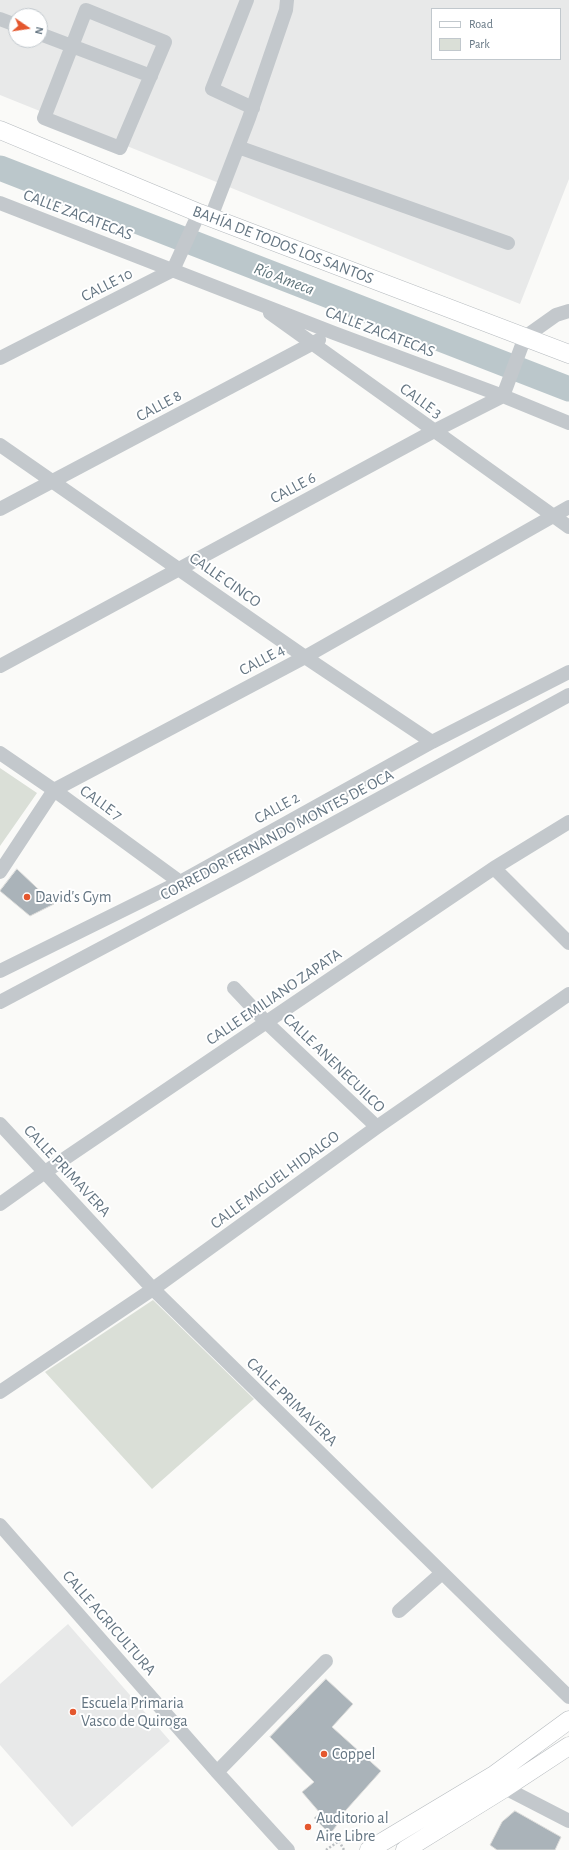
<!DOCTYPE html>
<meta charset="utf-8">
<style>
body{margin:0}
#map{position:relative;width:569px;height:1850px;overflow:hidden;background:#fafaf8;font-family:"Alegreya Sans",sans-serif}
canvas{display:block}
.legend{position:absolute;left:431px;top:8px;width:130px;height:52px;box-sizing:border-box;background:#fff;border:1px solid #c1c8cd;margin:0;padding:5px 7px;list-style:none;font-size:12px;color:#657683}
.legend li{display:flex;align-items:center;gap:8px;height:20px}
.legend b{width:20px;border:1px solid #c1c8cd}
.north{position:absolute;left:8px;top:8px;width:40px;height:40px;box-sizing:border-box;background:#fff;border:1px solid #c1c8cd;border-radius:50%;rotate:103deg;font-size:11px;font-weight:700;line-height:16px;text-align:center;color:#657683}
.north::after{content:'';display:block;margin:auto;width:14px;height:18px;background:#e4572e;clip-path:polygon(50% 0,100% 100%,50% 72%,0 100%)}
</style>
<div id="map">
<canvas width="569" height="1850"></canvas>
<ul class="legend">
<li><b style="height:5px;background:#fff"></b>Road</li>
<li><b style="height:11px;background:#dadfd7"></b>Park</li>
</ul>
<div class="north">N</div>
</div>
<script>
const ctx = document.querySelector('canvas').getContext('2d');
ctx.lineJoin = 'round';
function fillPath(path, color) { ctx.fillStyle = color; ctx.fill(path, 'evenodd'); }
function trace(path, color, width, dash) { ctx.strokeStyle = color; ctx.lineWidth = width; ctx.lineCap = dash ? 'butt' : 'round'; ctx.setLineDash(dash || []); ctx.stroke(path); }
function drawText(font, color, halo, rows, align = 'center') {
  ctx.font = font + ' "Alegreya Sans",sans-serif'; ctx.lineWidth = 4; ctx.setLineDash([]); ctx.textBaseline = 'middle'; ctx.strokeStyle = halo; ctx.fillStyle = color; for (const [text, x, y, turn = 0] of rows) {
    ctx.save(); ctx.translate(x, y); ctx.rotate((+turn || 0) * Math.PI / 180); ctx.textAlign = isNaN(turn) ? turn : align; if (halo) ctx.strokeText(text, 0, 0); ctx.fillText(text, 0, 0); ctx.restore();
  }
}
const built = new Path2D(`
 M0,0H569V179L520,304L0,95ZM432,9H560V59H432ZM16,16H40V40H16Z
 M68,1624L170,1741L72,1827L0,1745V1684Z`);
const green = new Path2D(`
 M0,768L37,793L0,846Z
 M153,1300L254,1399L152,1489L45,1372Z`);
const river = new Path2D(`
 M0,168L569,389`);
const building = new Path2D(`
 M17,869L54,904L30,916L0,891Z
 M326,1679L353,1704L332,1727L381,1771L338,1819L340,1821L330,1834L314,1818L320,1813L302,1792L314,1782L270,1737Z
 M515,1811L561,1837L555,1850H497L490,1845L502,1822Z`);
const path = new Path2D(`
 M326,1850L339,1841L344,1850`);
const minor = new Path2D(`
 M247,0L212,89L253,108
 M86,10L165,42L120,148L44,118Z
 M0,19L16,25
 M40,34L151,76
 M238,147L508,243
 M0,203L334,333L503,396L569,423
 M211,217L249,118L286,10L287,0
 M270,313L569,527
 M0,358L173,270L199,213
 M0,445L305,657L432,742
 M0,509L319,340
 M0,666L434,431L503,396L525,337L556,315L569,311
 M0,753L54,790L180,882
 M494,868L569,943
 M0,872L54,790L305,657L569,507
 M0,971L180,882L432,742L569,672
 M234,988L267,1023L377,1127
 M0,1002L243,873L569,695
 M0,1124L153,1289L569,1697
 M0,1204L45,1172L494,868L569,822
 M0,1392L153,1289L377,1127L569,994
 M0,1525L217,1772L288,1850
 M399,1611L442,1573
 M217,1772L326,1661
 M505,1788L569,1821`);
const major = new Path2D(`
 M0,130L199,213L569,354
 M369,1850L494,1775L569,1720
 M405,1850L505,1788L569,1746`);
const markers = [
 [27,897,4,"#e4572e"],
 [73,1712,4,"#e4572e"],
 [324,1754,4,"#e4572e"],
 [308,1827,4,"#e4572e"]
];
const streetNames = [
 ["CALLE ZACATECAS",78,215,21],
 ["BAHÍA DE TODOS LOS SANTOS",283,245,21],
 ["CALLE 10",107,285,-27],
 ["CALLE ZACATECAS",380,332,21],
 ["CALLE 3",421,401,36],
 ["CALLE 8",159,406,-28],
 ["CALLE 6",293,488,-28],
 ["CALLE CINCO",225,580,35],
 ["CALLE 4",262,660,-28],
 ["CALLE 7",101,803,36],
 ["CALLE 2",277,808,-29],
 ["CORREDOR FERNANDO MONTES DE OCA",277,835,-28],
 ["CALLE EMILIANO ZAPATA",274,997,-34],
 ["CALLE ANENECUILCO",334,1063,44],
 ["CALLE PRIMAVERA",67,1171,47],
 ["CALLE MIGUEL HIDALGO",275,1180,-36],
 ["CALLE PRIMAVERA",292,1402,44],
 ["CALLE AGRICULTURA",109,1623,49]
];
const poiNames = [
 ["David's Gym",35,897],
 ["Escuela Primaria",81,1703],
 ["Vasco de Quiroga",81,1721],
 ["Coppel",332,1754],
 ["Auditorio al",316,1818],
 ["Aire Libre",316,1836]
];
const waterNames = [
 ["Río Ameca",284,279,21]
];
fillPath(built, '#e8e9e9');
fillPath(green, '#dadfd7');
trace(river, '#bbc7cb', 25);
fillPath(building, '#aab3b9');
trace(building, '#dcdcda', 1);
trace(major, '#b5babe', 19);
trace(path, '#bbbfc2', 2.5, [2, 2]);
trace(minor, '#c3c8cc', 14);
trace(major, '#fff', 18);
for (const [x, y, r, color] of markers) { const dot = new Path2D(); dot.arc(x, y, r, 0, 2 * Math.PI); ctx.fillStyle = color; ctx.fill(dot); trace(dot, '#fff', 1.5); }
drawText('16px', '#657683', '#fff', streetNames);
drawText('16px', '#657683', '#fff', poiNames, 'left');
drawText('italic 17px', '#60757c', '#fff', waterNames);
</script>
